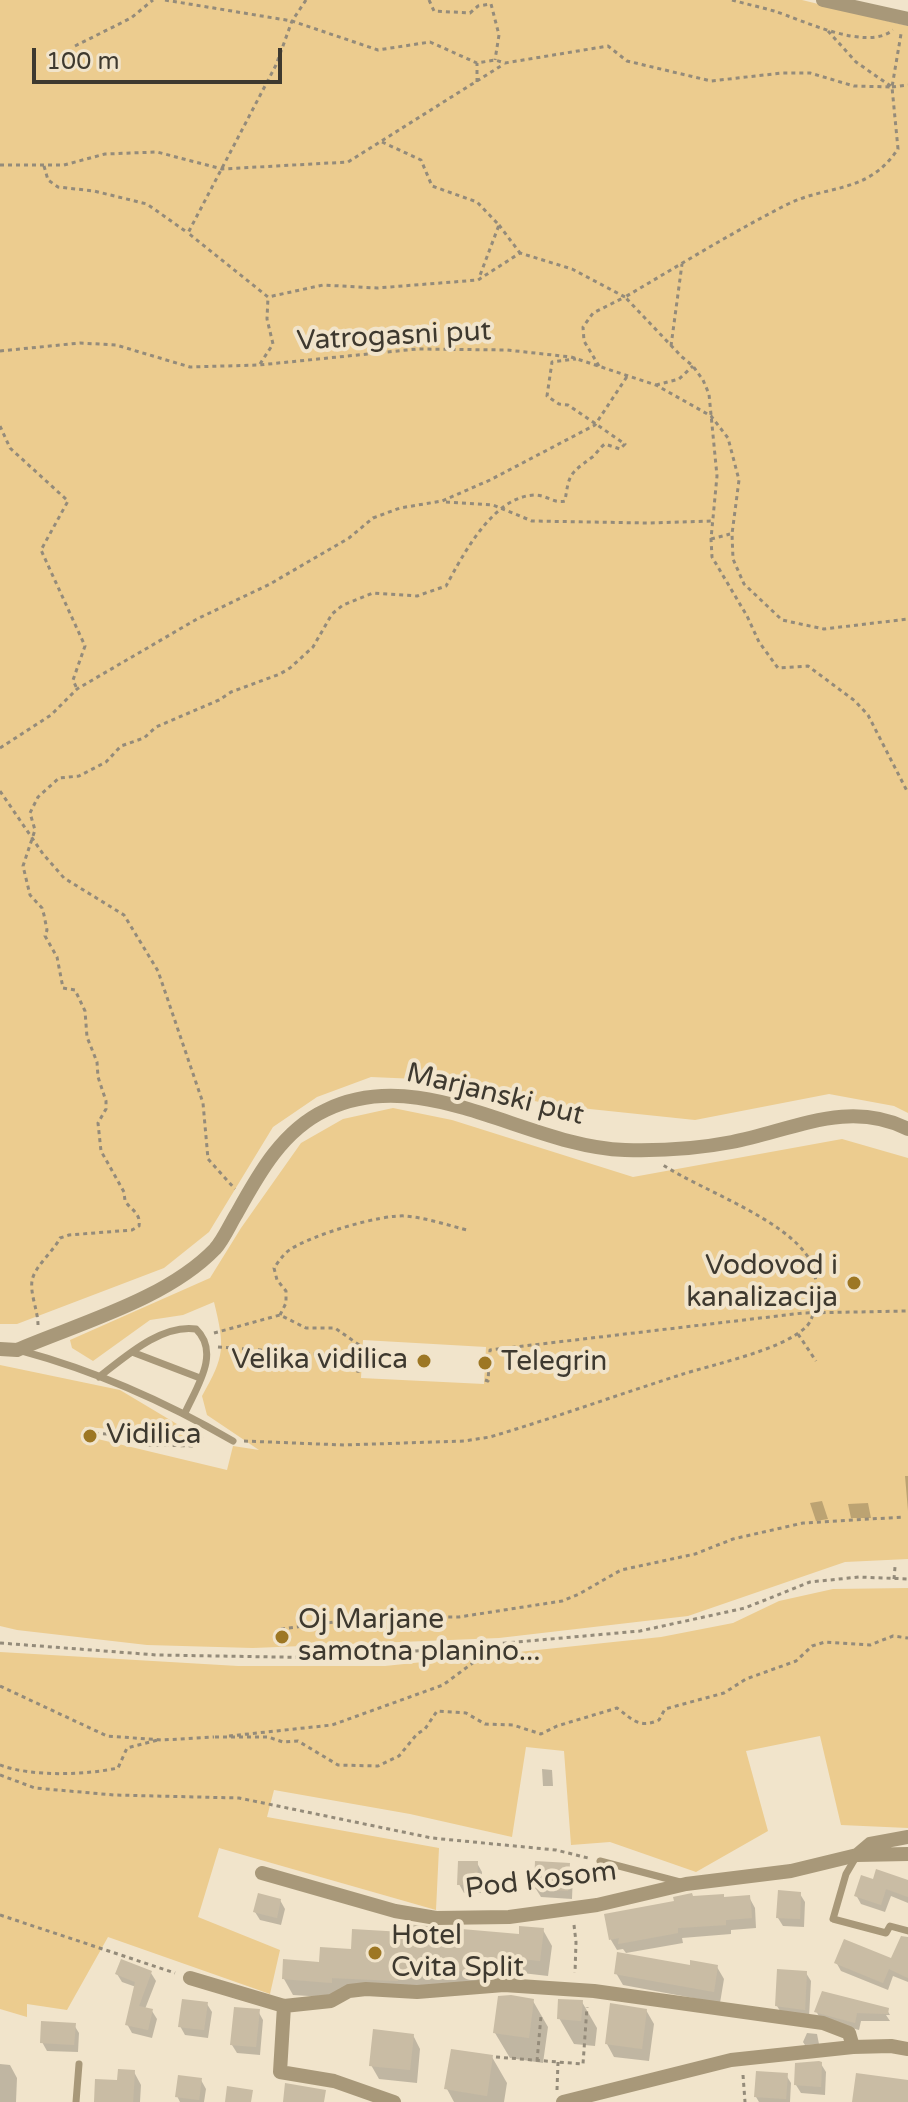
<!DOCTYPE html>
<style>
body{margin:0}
#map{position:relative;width:908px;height:2102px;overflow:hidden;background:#f1e4cb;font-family:"Varela Round",sans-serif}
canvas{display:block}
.scale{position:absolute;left:32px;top:48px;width:250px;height:36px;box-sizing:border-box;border:4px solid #3e392f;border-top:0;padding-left:10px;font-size:24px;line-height:28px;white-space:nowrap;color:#3e392f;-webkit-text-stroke:6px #f1e4cb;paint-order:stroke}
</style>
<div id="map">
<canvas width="908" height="2102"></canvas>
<div class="scale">100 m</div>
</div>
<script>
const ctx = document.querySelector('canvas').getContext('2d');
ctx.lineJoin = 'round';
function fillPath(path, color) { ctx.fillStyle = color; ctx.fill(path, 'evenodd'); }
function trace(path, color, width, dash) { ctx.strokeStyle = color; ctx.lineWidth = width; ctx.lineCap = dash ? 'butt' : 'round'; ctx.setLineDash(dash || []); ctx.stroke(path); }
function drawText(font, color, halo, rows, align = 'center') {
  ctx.font = font + ' "Varela Round",sans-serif'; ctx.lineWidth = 8; ctx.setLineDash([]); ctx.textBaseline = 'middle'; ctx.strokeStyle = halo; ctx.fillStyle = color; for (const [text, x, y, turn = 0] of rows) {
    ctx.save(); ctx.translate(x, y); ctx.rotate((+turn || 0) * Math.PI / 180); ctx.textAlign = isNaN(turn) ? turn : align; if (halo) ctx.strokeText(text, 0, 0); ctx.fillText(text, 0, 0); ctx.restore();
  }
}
const green = new Path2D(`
 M0,0H802L908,26V1113L894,1106L829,1094L695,1120L561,1106L417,1079L371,1077L317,1097L273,1127L209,1232L164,1268L17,1324H0Z
 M393,1108L452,1120L633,1177L842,1139L908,1158V1559L845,1562L688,1616L499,1638L253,1648L147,1645L17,1630L0,1626V1365L120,1390L197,1436L192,1443L152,1442L137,1431L85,1427L81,1435L227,1470L233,1446L259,1450L207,1415L202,1396C225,1356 225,1347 214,1302L183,1315L150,1320L93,1361L72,1348L70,1340L210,1278L241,1228L301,1143L343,1119ZM363,1340L486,1347L484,1384L361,1378Z
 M908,1588V1828L841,1825L820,1736L746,1751L768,1831L696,1872L610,1842L571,1845L564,1751L526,1747L512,1837L410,1814L274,1790L267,1817L439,1848L436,1910L219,1848L198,1917L280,1950L270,1994L108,1937L67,2010L27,2004V2017L0,2009V1652L238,1666H385L661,1637L733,1623L779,1601L833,1589Z`);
const shadow = new Path2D(`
 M905,1476H908V1511Z
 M822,1501L828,1519L816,1521L810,1503Z
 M868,1503L871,1518H851L848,1504Z
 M542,1769L552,1770L553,1786H543Z
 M477,1863L482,1872L481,1893H464L459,1884Z
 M569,1865L573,1873L572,1899L541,1897L536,1889Z
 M874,1881L908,1882V1903L891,1896L885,1912L861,1904L856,1895Z
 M800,1894L805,1902L804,1927L783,1926L778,1918Z
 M688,1896H723L725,1899L749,1897L755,1908L756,1928L731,1930V1934L682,1938L683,1943L626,1953L623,1949L617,1950L611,1940L607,1915L676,1903Z
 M280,1900L285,1909L281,1925L260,1920L255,1912Z
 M543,1930L552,1946L548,1976L522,1973L520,1991L340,1993V1998L293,1995L284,1979L353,1951L520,1936Z
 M908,1942V1982L893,1976L888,1990L841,1971L836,1962L892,1961Z
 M691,1967H717L724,1979L720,2003L623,1985L616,1973Z
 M151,1973L156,1981L145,2009L152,2011L157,2019L152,2038L132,2033L127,2024L136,1987L122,1982L117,1974Z
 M806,1973L811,1981L809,2017L782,2014L777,2006Z
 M533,2001L548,2027L543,2063L510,2058L495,2033Z
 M582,2002L597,2028L595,2046L574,2044L559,2018Z
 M207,2004L212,2012L208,2038L185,2035L180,2026Z
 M646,2010L654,2024L649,2061L614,2057L607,2044Z
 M887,2010L890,2015H886L890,2021H861L859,2030L821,2020L816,2011Z
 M258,2011L263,2020L260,2055L237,2053L232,2045Z
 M74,2025L79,2033L78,2052L47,2051L42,2042Z
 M807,2033L817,2034L819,2044L805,2045L803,2042Z
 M413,2035L420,2049L417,2083L379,2079L371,2065Z
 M492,2057L507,2083L504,2102H454L447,2089Z
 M0,2064L10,2065L17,2078L16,2102H0Z
 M821,2064L826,2072L825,2095L801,2093L796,2085Z
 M134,2072L141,2085L140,2102H96Z
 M786,2075L791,2083L790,2102H759L756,2097Z
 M201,2080L206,2089L204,2102H180L177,2096Z`);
const building = new Path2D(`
 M458,1861H478L477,1885H457Z
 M535,1861L570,1863L568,1891L534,1889Z
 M876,1869L908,1880V1897L886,1889L881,1905L854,1896L861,1875L873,1879Z
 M778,1890L801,1892L800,1919L776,1918Z
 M258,1893L281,1899L277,1918L253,1912Z
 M692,1893L693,1896L724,1894V1897L750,1895L752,1918L726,1920V1925L678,1928V1933L618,1944L619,1938L609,1940L604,1914L674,1901L673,1897Z
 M404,1924L519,1934V1926L544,1928L540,1961L514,1958L512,1976L449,1970V1974L398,1972V1981L332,1978V1983L282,1979L283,1959L319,1962L320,1947L351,1949L352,1929L403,1932Z
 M901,1936L908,1937V1978L889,1969L883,1983L834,1963L844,1939L891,1958Z
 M617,1952L690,1965V1960L718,1965L714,1992L614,1974Z
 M121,1959L152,1971L139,2006L153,2009L148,2030L125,2025L135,1982L115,1974Z
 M777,1969L807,1971L805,2010L775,2006Z
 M822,1991L889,2008L888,2014L857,2013L855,2023L814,2012Z
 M511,1995L534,1999L529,2038L493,2033L498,1996Z
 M182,1999L208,2002L204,2030L178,2027Z
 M558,1999L583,2000L581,2021L557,2019Z
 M610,2003L647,2009L642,2049L605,2044Z
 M234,2007L260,2009L256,2047L230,2045Z
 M41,2021L76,2023L74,2045L40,2043Z
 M373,2029L414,2034L410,2070L369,2066Z
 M451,2049L493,2055L487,2096L444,2089Z
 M819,2061L822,2062L821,2087L794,2085L795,2063Z
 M118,2069L135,2070L133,2102H94L95,2079L117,2080Z
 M756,2071L788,2073L786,2099L754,2097Z
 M856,2073L908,2080V2102H852Z
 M178,2075L202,2078L199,2100L175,2097Z
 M285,2083L326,2090L324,2102H283Z
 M227,2086L253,2090L251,2102H225Z`);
const path = new Path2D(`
 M165,0L292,21L378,50L430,42L477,63L495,60L505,63L608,46L627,61L711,81L782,73H810L854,86L892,87L901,34
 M306,0L292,21L276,65L188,233L268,297L323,285L377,288L478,280L520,253L572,269L625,297
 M429,0L434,11L470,13L478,6L491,4L499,35L495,60
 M732,0C746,4 760,7 774,11C803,20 866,52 893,30
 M828,31L856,62L892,87L898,149C867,195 827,184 786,205C731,233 678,266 625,297L682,357L693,366L703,380L709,394L717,476L711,539L712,557L747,616L759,642L778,668L808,666L855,701L868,715L908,793
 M75,46L131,18L153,0
 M477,82V63
 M892,87L908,85
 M382,142L421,160L432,186L477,202L499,225L479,278
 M0,165H64L105,154L157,152L222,169L348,162L504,64
 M44,166L48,180L58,187L94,191L147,204L188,233
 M499,225L520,253
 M671,346L682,264
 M0,351L80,343L116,345L190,367L259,365L417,349L507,350L571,357L656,385L711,416L728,438L739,480L732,534L733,559L744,584L782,620L824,629L908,619
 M260,364L273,344L267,319L268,297
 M599,366L584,341L583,327L593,313L625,297
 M656,385L679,379L693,366
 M0,426L10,448L68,501L41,550L85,646L73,680L77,689
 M446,502L493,505L532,521L648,523L711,521
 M711,539L730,534
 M0,748L51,715L77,689L197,619L270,584L349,538L373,518L400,508L442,501L490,480L595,425L628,375
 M0,791L43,854L64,878L124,915L158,971L203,1103L208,1159L235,1189
 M280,1315L286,1303V1291L277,1280L274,1268C279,1261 284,1253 291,1249C312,1235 381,1214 406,1216C427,1218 447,1225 467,1230
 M38,1325C38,1311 30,1294 32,1281C34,1267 53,1252 60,1238L69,1235L132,1230L139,1226C141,1213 131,1210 125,1201L124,1192L101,1151L98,1123L106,1109V1101L98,1077L97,1062L87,1037L85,1011L75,990L63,988L57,957L45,936L47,930L44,915L42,908L30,895L23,866L35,830L30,813L38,797L59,778L79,776L106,762L121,746L144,738L156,727L219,700L231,692L280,674L290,668L313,647L332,614L343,605L373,593L417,596L446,586C463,555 493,496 535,495C546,495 555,504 565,501C569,475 569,474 591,458C596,455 599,448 605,444L620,449L625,444L568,405L559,404L547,396L552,362L576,359
 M214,1333L280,1315L306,1328H335L362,1347
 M798,1334L816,1361
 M218,1347L358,1357V1373L361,1374
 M485,1380L488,1381L490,1350L803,1313L908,1311
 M90,1436V1433L128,1435L149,1445L196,1446L202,1437
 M244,1441L344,1445L464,1441L490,1437C554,1418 617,1395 680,1375C714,1364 779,1351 805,1328C819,1316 819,1275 810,1260C786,1219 703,1191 663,1165
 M894,1579L895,1567
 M281,1629L364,1618L459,1617L562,1601L579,1594L621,1570L695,1554L733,1539L803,1523L904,1517
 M0,1643L157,1655L338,1658L640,1631L745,1608L810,1582L859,1577L908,1579
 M0,1686L107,1736L162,1740L214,1737
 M229,1736L332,1725L443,1685L497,1645
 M215,1737H268L283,1742L298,1741L338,1765L378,1766L399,1756L417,1734L425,1729L437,1711L466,1713L485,1724L513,1725L541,1734L557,1726L617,1708C632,1719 639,1729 659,1720L665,1709L724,1693L746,1679L796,1661L812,1646L825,1642L870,1645L893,1636L908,1638
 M0,1765C32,1777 85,1775 118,1768L127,1748L158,1740
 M0,1775L35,1788L114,1795L239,1798L432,1838L556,1850L588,1858
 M0,1915L175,1973
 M574,1925L576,1942L575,1973
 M496,2057L583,2064L587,2007
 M537,2061L541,2016
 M743,2075L745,2102
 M557,2090L558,2062`);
const lane = new Path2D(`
 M22,1351C96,1371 166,1402 233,1441
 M132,1352L200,1378
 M99,1377C125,1357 161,1324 196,1329C221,1353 196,1388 185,1413
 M856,1857L846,1874L833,1919L886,1933L890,1926L908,1931
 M600,1861L680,1882
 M76,2102L79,2064`);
const street = new Path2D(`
 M823,0L908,19
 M0,1349L17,1350C80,1323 167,1299 215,1249C224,1239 230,1224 237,1213C259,1173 283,1130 326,1110C423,1063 527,1147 625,1150C661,1151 696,1149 732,1142C793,1130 848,1099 908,1129
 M857,1855L870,1844L908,1837
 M262,1873L395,1911L436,1918L509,1917L597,1905L686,1884L791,1871L857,1855L908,1854
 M190,1978L284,2006L331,2001L349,1991L366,1989L417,1992L504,1985L594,1991L823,2023L849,2033L853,2047
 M284,2006L280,2072L334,2081L394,2102
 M563,2102L731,2060L853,2047L891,2046L908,2049`);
const markers = [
 [854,1283,8,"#9d7724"],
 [424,1361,8,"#9d7724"],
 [485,1363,8,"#9d7724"],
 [90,1436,8,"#9d7724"],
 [282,1637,8,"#9d7724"],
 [375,1953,8,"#9d7724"]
];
const streetNames = [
 ["Vatrogasni put",394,337,-3],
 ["Marjanski put",495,1095,14],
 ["Pod Kosom",541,1881,-7]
];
const poiNames = [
 ["Vodovod i",838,1267,"right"],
 ["kanalizacija",838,1299,"right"],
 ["Velika vidilica",408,1361,"right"],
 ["Telegrin",501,1363],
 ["Vidilica",106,1436],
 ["Oj Marjane",298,1621],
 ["samotna planino...",298,1653],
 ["Hotel",391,1937],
 ["Cvita Split",391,1969]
];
fillPath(green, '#eccc8f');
fillPath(shadow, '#0003');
fillPath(building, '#c9bca4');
trace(path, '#948b7a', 3, [4, 4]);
trace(lane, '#a89879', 7);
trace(street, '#a89879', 14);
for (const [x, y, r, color] of markers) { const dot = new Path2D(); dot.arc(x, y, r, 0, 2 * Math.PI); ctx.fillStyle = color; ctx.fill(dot); trace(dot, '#f1e4cb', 3); }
drawText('28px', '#3e392f', '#f1e4cb', streetNames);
drawText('28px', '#3e392f', '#f1e4cb', poiNames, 'left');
</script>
